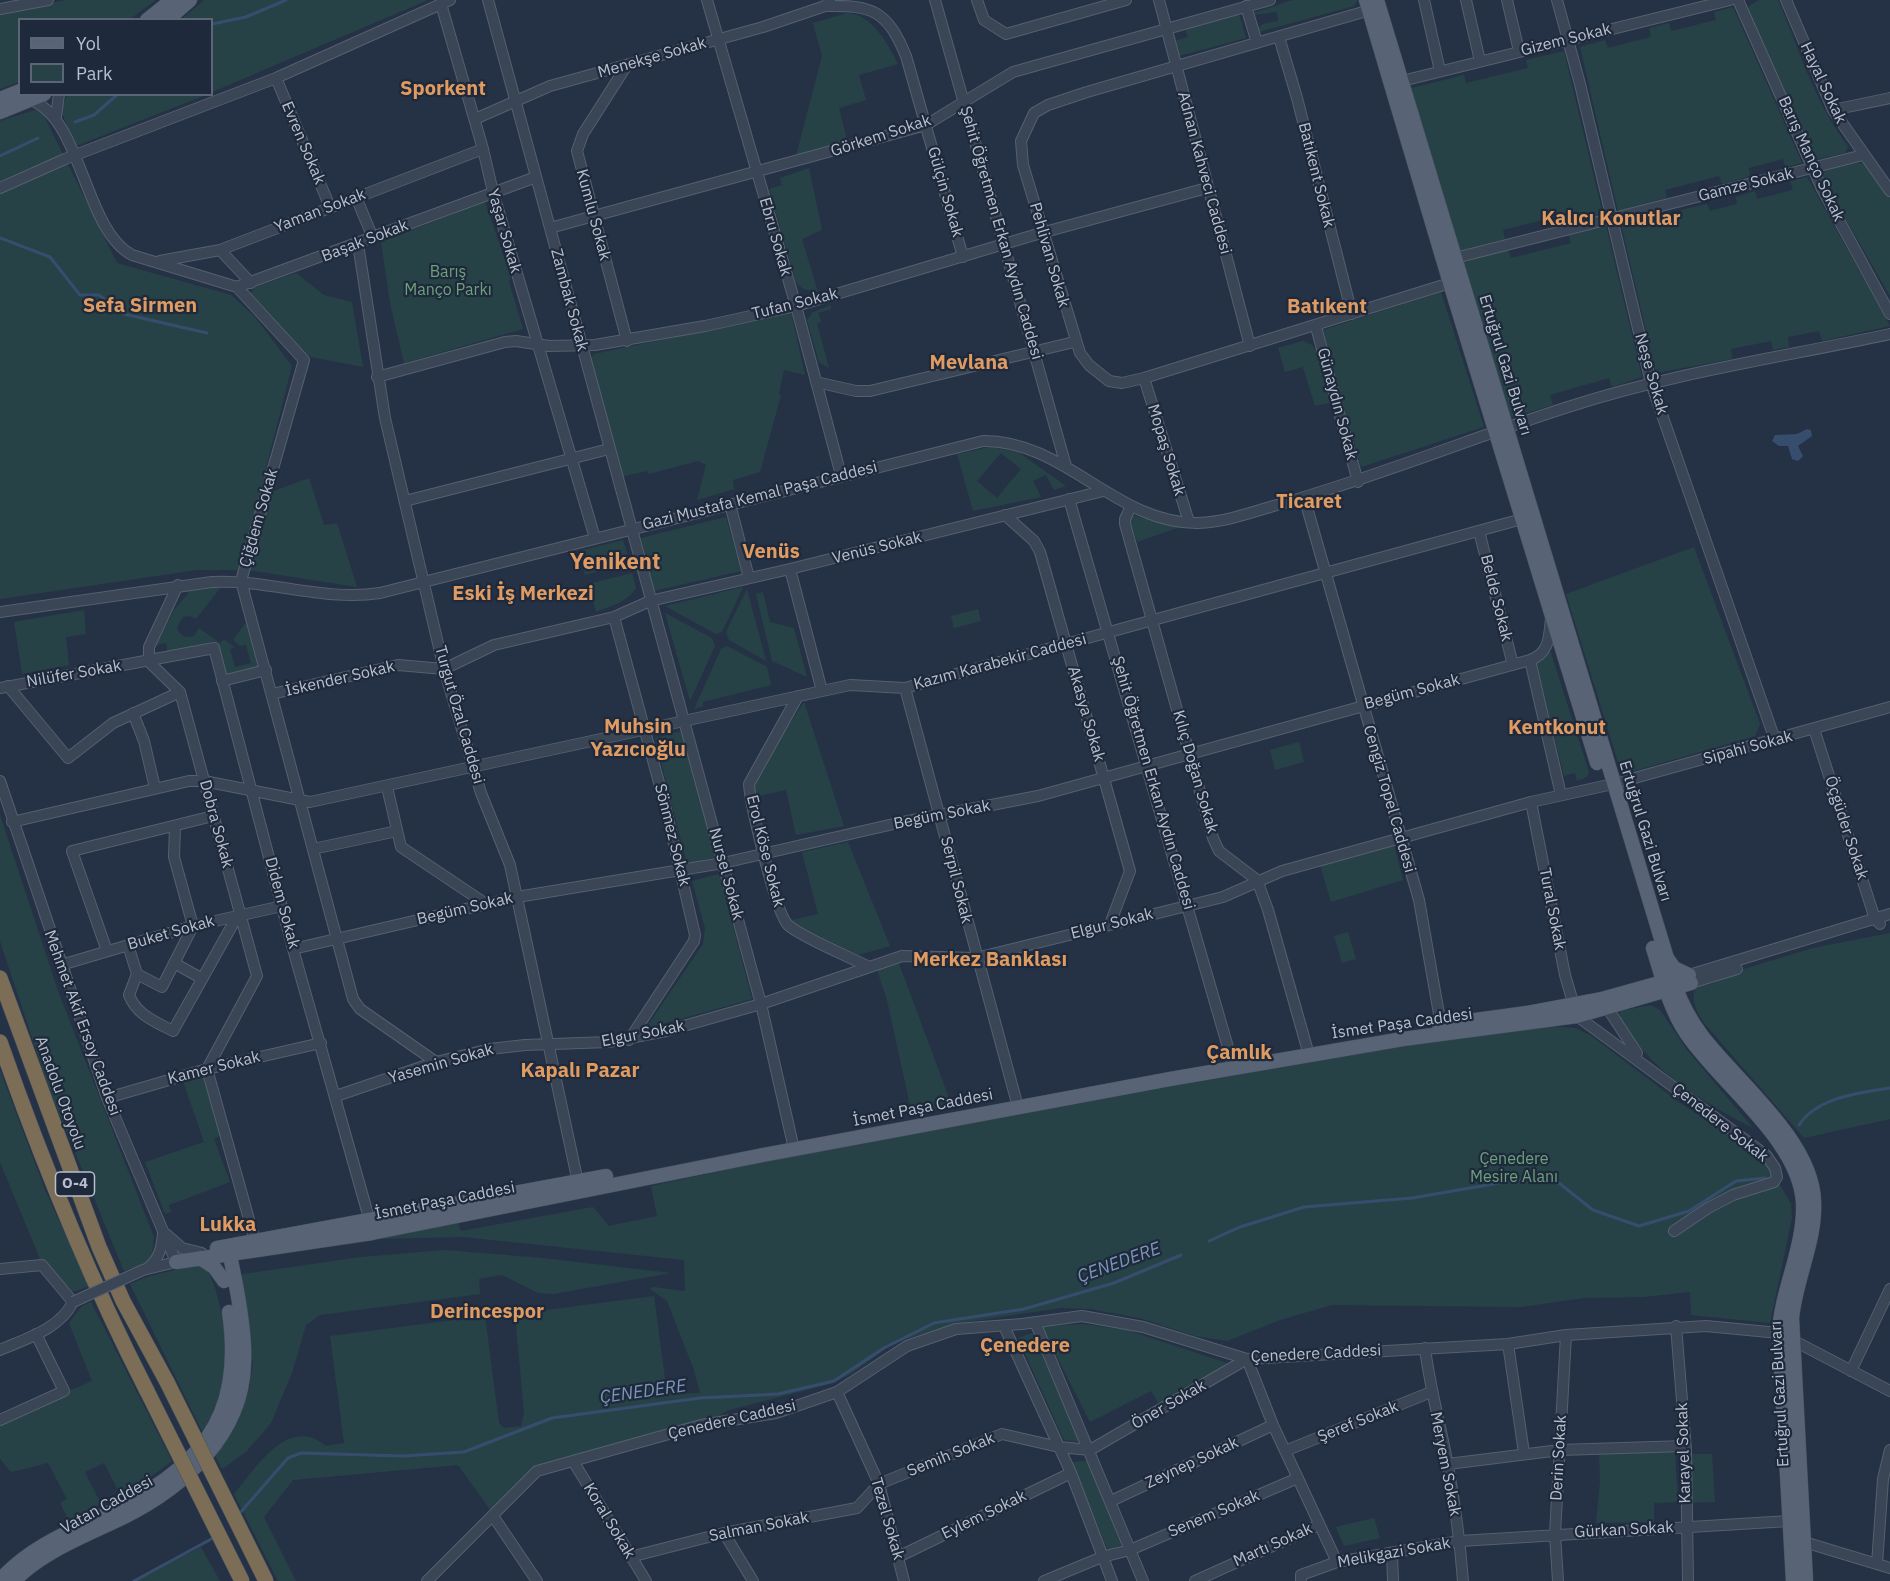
<!DOCTYPE html>
<meta charset="utf-8">
<style>
body{margin:0}
#map{position:relative;width:1890px;height:1581px;overflow:hidden;background:#253246;font-family:"IBM Plex Sans",sans-serif}
canvas{display:block}
.legend{position:absolute;left:18px;top:18px;width:195px;height:78px;box-sizing:border-box;background:#1e293b;border:2px solid #5c6576;margin:0;padding:8px 10px;list-style:none;font-size:18px;color:#b8c0ce}
.legend li{display:flex;align-items:center;gap:12px;height:30px}
.legend b{width:30px;border:2px solid #5c6576}
</style>
<div id="map">
<canvas width="1890" height="1581"></canvas>
<ul class="legend">
<li><b style="height:8px;background:#586475"></b>Yol</li>
<li><b style="height:16px;background:#274247"></b>Park</li>
</ul>
</div>
<script>
const ctx = document.querySelector('canvas').getContext('2d');
ctx.lineJoin = 'round';
function fillPath(path, color) { ctx.fillStyle = color; ctx.fill(path, 'evenodd'); }
function trace(path, color, width, dash) { ctx.strokeStyle = color; ctx.lineWidth = width; ctx.lineCap = dash ? 'butt' : 'round'; ctx.setLineDash(dash || []); ctx.stroke(path); }
function drawText(font, color, halo, rows, align = 'center') {
  ctx.font = font + ' "IBM Plex Sans",sans-serif'; ctx.lineWidth = 4.5; ctx.setLineDash([]); ctx.textBaseline = 'middle'; ctx.strokeStyle = halo; ctx.fillStyle = color; for (const [text, x, y, turn = 0] of rows) {
    ctx.save(); ctx.translate(x, y); ctx.rotate((+turn || 0) * Math.PI / 180); ctx.textAlign = isNaN(turn) ? turn : align; if (halo) ctx.strokeText(text, 0, 0); ctx.fillText(text, 0, 0); ctx.restore();
  }
}
const green = new Path2D(`
 M66,0H156L130,19L20,20L19,82L0,89V14Z
 M204,0H428L212,92V20L182,19Z
 M1293,0H1358L1354,6L1259,32L1257,29L1263,24L1278,21L1277,12L1252,15L1253,13Z
 M1759,0H1778C1799,49 1815,104 1848,146L1845,153L1814,160L1748,14L1749,6Z
 M1733,7L1802,163L1785,167L1783,159L1749,168L1750,176L1722,184L1719,176L1665,190L1667,198L1618,211L1580,47L1605,40L1608,48L1651,37L1649,28L1669,23L1671,31L1716,20L1714,12Z
 M847,13C872,14 888,44 898,64L859,75L866,100L839,108L847,140L796,156L822,56L813,23Z
 M1239,14L1246,38L1179,56L1175,41L1188,37L1185,29Z
 M1564,51L1603,215L1565,224L1562,215L1503,230L1505,239L1458,251L1411,88L1464,75L1466,83L1528,68L1526,60Z
 M67,95H206L76,146L61,111Z
 M35,110L43,114L117,263L231,295L255,317L292,366L240,570H197L0,599V121Z
 M1856,163H1863L1868,167L1890,197V296L1822,178L1823,173L1829,169Z
 M809,168L822,230L802,239L818,292L803,289L796,282L769,189L782,185L780,178Z
 M1807,177L1890,326L1822,341L1819,331L1788,337L1789,347L1773,350L1771,341L1731,349L1732,359L1656,373L1621,224L1649,217L1652,225L1682,218L1681,210L1707,204L1710,211L1737,204L1736,197L1755,191L1757,199L1793,190L1790,181Z
 M485,202L511,278L509,282L523,329L404,363L390,303L381,242Z
 M1606,226L1642,377L1612,387L1609,378L1550,395L1553,405L1509,418L1462,261L1508,250L1511,258L1571,243L1569,235Z
 M296,273L324,295L352,302L363,367L311,357L298,347L250,293L256,287Z
 M1441,292L1484,427L1361,467L1323,330Z
 M831,305V309L818,313L821,322L817,323L829,368L819,362L807,320L813,312Z
 M791,313L805,375L784,370L779,394L781,395L760,472L733,480L734,489L697,500L706,465L698,461L649,474L647,471L620,477L589,361L594,354Z
 M1303,341L1312,345L1316,351L1330,403L1315,406L1303,367L1285,372L1278,348Z
 M991,447L1018,452L1066,486L1054,490L1046,475L1033,481L1041,497L973,511L957,454ZM1001,453L1021,469L997,498L977,481Z
 M309,478L324,525L337,523L357,587L248,570L271,492Z
 M1131,515L1180,527L1137,542L1129,518Z
 M726,517L741,571L654,591L641,538Z
 M623,540L630,563L624,565L621,557L609,560L611,568L585,575L579,551Z
 M1694,547L1760,724L1755,736L1634,771L1619,765L1566,594Z
 M632,573L636,588C628,602 610,606 596,612L588,584Z
 M221,587L196,619L190,616L183,617L177,627C179,635 185,639 194,636L199,628L220,643L224,639L235,648L230,649L235,667L251,663L246,645L240,646L233,640L246,622L258,668L225,677L215,641L168,652L166,643L156,645L174,610L190,591Z
 M743,587L722,632L716,634L665,606Z
 M747,589L766,661L729,640L726,632Z
 M763,592L770,622L794,628L807,677L772,661L756,594Z
 M978,609L981,621L954,628L951,616Z
 M84,610L86,634L66,637L69,665L22,674L14,622Z
 M665,613L712,638L715,646L690,701Z
 M727,646L767,667L771,685L703,702V706L694,709L721,649Z
 M1550,650L1589,772L1587,777L1577,781L1575,773L1564,776L1536,662Z
 M804,702L844,826L796,835L786,790L754,797L753,779Z
 M682,731L715,857L687,864L655,738Z
 M1299,742L1304,762L1275,770L1270,750Z
 M0,815L58,991L154,1237L152,1256L144,1264L124,1271L49,1089L0,941Z
 M848,842L890,946L858,955L788,921L818,914L802,852Z
 M1394,845L1403,880L1331,902L1320,865Z
 M719,874L752,999L648,1028V1025L703,944L705,928L692,881Z
 M1348,932L1356,959L1342,963L1334,936Z
 M1890,933V1119L1804,1138L1704,1023C1697,1011 1690,1001 1696,987L1714,983L1724,975L1813,948Z
 M898,961L952,1106L912,1114L887,1000L877,970Z
 M1651,1005L1660,1010L1687,1050L1753,1128C1701,1101 1647,1069 1619,1016L1620,1011Z
 M1546,1026L1575,1028L1590,1035L1680,1103L1755,1152L1768,1164L1791,1204L1792,1218L1770,1323L1691,1315L1690,1292L1643,1297L1584,1298L1521,1307L1332,1305L1280,1320L1227,1341L1195,1336L1140,1318L1090,1309L1061,1308L960,1323L895,1342L851,1374L830,1384L729,1410L701,1425L537,1471L494,1515L458,1465L293,1480L264,1517L296,1581H278L234,1494C256,1468 288,1414 326,1446L344,1443L330,1336L485,1316L499,1423L504,1428L521,1426L524,1413L515,1314L654,1296L667,1394L700,1393L694,1370L667,1301L650,1289L653,1287L685,1291L684,1260L463,1237L374,1239L457,1220L461,1231L593,1207L609,1226L657,1216L651,1186L829,1148L1403,1042Z
 M0,1070L45,1190L89,1286L73,1292L40,1259L0,1162Z
 M198,1076L205,1079L221,1135L214,1139L230,1182L169,1205L171,1212L165,1214L145,1162L204,1142L183,1081Z
 M446,1250L542,1258L671,1273L554,1294L538,1293L502,1275L479,1279L480,1294L320,1315L306,1325L292,1373L271,1423L246,1452L222,1469L214,1454L249,1389L253,1363L240,1277L243,1274L361,1257Z
 M196,1265H203C220,1282 230,1351 225,1374C220,1394 213,1415 202,1431L130,1284L150,1276Z
 M91,1302L172,1461L140,1485L120,1494L104,1463L85,1472L101,1504L69,1521L60,1503L67,1499L48,1463L11,1472L0,1459V1420L92,1381L69,1323L81,1307Z
 M1083,1324L1127,1330L1236,1366L1161,1407L1151,1391L1090,1422L1042,1327Z
 M1032,1333L1082,1442L1064,1440L1018,1338Z
 M1675,1451L1678,1502L1654,1503V1522L1596,1523L1600,1482L1599,1454Z
 M1689,1454H1712L1715,1502L1692,1503Z
 M1088,1461L1121,1545L1108,1551L1072,1462Z
 M1374,1518L1380,1538L1344,1546L1336,1527Z
 M201,1547L220,1581H134Z`);
const water = new Path2D(`
 M1807,429L1811,430L1812,436L1798,446L1803,456L1798,461L1792,459L1788,446H1779L1772,441L1775,435L1797,434Z`);
const stream = new Path2D(`
 M212,24L246,17L286,0
 M75,122L94,115L118,94
 M0,156L38,138
 M0,238L50,257L80,295H99L124,314L207,333
 M1799,1125C1817,1097 1859,1093 1890,1088
 M1209,1241L1240,1227L1304,1207L1412,1198L1528,1178L1559,1183L1593,1210L1639,1226L1689,1211L1736,1181L1765,1178
 M239,1514L288,1458L301,1453L403,1456L464,1452L552,1418L700,1398L778,1394L834,1381L884,1348L934,1323L1024,1309L1114,1283L1181,1255
 M134,1581L215,1537`);
const minor = new Path2D(`
 M488,0L761,1004L794,1149
 M707,0L796,306L841,475
 M935,0L1066,466
 M977,0L984,20L1006,34L1126,0
 M1159,0L1250,346
 M1424,0L1440,71
 M1466,0L1480,61
 M1507,0L1519,51
 M1557,0L1580,84L1651,383L1775,740
 M1738,0L1822,189L1890,314
 M1786,0L1833,110L1890,191
 M441,4L483,149L493,192L595,538
 M825,6C872,5 887,10 906,56L963,257
 M1246,6L1257,43
 M0,9L48,0
 M1370,10L1087,92L1048,105L1034,113L1021,141L1023,165L1080,353L1089,365L1109,381L1122,383L1144,378L1450,283
 M1279,37L1297,98L1352,314
 M276,78L330,207
 M1402,81L1730,0
 M30,100C82,117 84,230 132,255L237,287L304,360L241,581L353,999L360,1009L436,1062
 M1833,110L1890,98
 M56,117L59,94
 M475,119L550,86L763,27L825,6L830,0
 M0,188L65,159L276,78L450,0
 M356,197L373,238
 M550,228L926,125L1013,72L1270,0
 M358,244L385,418L444,669L481,793L510,865L579,1187
 M220,250L251,283
 M1455,258L1863,155
 M160,261L220,250L483,149
 M237,287L536,177
 M1316,327L1358,482
 M627,341L577,151L583,134L627,65
 M377,377L505,342L516,341L549,346L595,345L705,326L796,306L1041,233L1207,188
 M1144,378L1189,522
 M816,382L856,391H870L1074,342
 M1304,497L1419,900L1442,1031
 M1069,499L1234,1068
 M405,501L609,449
 M730,504L749,578
 M1131,506L1125,519V524L1213,838L1219,851L1257,880L1268,910L1309,1055
 M1005,515L1034,541L1040,552L1130,871L1110,924
 M1479,531L1513,665
 M790,569L822,691
 M178,585L149,647V662L180,692L257,976L207,1069
 M0,612L212,582C268,579 324,602 380,593L983,441C1065,440 1116,524 1198,523C1228,522 1258,510 1287,502C1382,475 1474,437 1568,407C1672,373 1783,357 1890,334
 M614,617L664,801L695,935L694,941L629,1040
 M1530,660L1561,795
 M222,681L266,670
 M8,686L68,758L113,723L180,692
 M0,688L214,648L293,949L371,1225
 M905,688L1018,1107
 M272,694L398,665L444,669L494,645L614,617L650,601L790,569L1103,491
 M798,696L749,784C750,803 776,914 788,925C801,937 850,957 869,967
 M133,713L144,741L155,788
 M1814,729L1875,919L1880,924
 M0,781L107,1098L176,1262L143,1270
 M387,787L401,847L486,904
 M1531,802L1565,975L1577,1016L1766,1155L1775,1168L1777,1177L1774,1182L1733,1195L1708,1208L1674,1231
 M12,822L189,781H204L310,802L850,685L905,688L1522,519
 M313,849L397,831
 M128,945L137,974L129,995C137,1015 154,1021 173,1031L239,913
 M293,949L517,897L723,863L898,823L1038,796L1530,660C1550,653 1549,636 1551,618
 M107,951L72,851L213,816
 M174,963L201,978
 M61,965L193,926L282,906
 M137,974L162,987L193,926L174,857L175,826
 M1689,975L1890,914
 M1691,983L1737,969
 M1604,1003L1637,1053
 M207,1069L257,1248
 M336,1096L436,1062L490,1049L525,1045L609,1042L666,1031L761,1004L902,956L976,958L1223,897L1282,871L1531,802L1613,784L1890,707
 M107,1098L207,1069L321,1043
 M166,1234L182,1248L202,1253
 M0,1269L42,1265L73,1302C60,1329 25,1339 0,1350
 M146,1269C159,1261 162,1247 163,1233
 M1035,1322L1143,1581
 M1004,1326L1071,1473L1112,1581
 M1676,1326L1686,1450L1688,1581
 M1508,1344L1524,1453
 M1425,1348C1430,1389 1441,1427 1448,1466C1455,1504 1460,1542 1463,1581
 M1247,1359L1273,1425L1337,1562
 M1851,1371L1890,1289
 M837,1392L879,1484L904,1581
 M0,1420L64,1391L36,1334
 M1285,1451L1431,1392
 M573,1461L646,1581
 M1448,1464L1560,1450L1685,1446
 M1111,1501L1273,1425
 M493,1516L537,1581
 M724,1533L753,1581
 M1804,1542L1890,1568
 M1392,1553L1393,1581
 M630,1557L724,1533L857,1508L879,1484L1002,1434L1059,1447L1090,1450L1247,1359
 M898,1557L1071,1473
 M1877,1564L1883,1479L1890,1450
 M427,1581L537,1471L701,1425L776,1413L837,1392L907,1346L956,1329L1022,1324L1082,1316L1143,1327L1247,1359L1508,1344L1566,1335L1706,1326L1779,1333L1890,1391
 M1044,1581L1102,1557L1130,1550L1298,1478
 M1195,1581L1319,1525
 M1301,1581V1575L1337,1562L1460,1541L1789,1521
 M1558,1581L1555,1534L1566,1335`);
const major = new Path2D(`
 M1366,0L1450,283L1597,763
 M1377,0L1676,988C1682,1005 1691,1021 1702,1036C1737,1082 1812,1140 1814,1201C1816,1241 1796,1278 1792,1318L1806,1581
 M147,20L172,0
 M167,20L190,0
 M0,99L20,91
 M0,112L44,94
 M1653,948C1662,977 1669,1007 1686,1033C1719,1083 1800,1140 1803,1203C1805,1247 1781,1290 1779,1333L1793,1581
 M1667,958L1674,968L1689,975
 M1439,1025L1527,1013L1602,999L1670,980
 M217,1248L606,1176
 M200,1258L214,1267L224,1281
 M176,1262L372,1233L763,1155L1170,1079L1403,1039L1577,1016L1691,983
 M0,1580C29,1548 66,1533 104,1515C197,1470 245,1421 229,1312
 M14,1581C43,1551 87,1535 124,1517C184,1487 242,1435 244,1364C246,1332 235,1278 228,1247`);
const highway = new Path2D(`
 M0,978L99,1247L123,1301L167,1382
 M0,1042C42,1162 89,1278 147,1391`);
const minorBridge = new Path2D(`
 M73,1302L143,1270`);
const highwayBridge = new Path2D(`
 M167,1382L266,1581
 M147,1391L242,1581`);
const shields = [
 [75,1184,39]
];
const shieldNames = [
 ["O-4",75,1184]
];
const streetNames = [
 ["Gizem Sokak",1566,40,-14],
 ["Menekşe Sokak",652,58,-16],
 ["Hayal Sokak",1823,83,65],
 ["Görkem Sokak",881,136,-18],
 ["Evren Sokak",303,143,67],
 ["Barış Manço Sokak",1811,159,65],
 ["Adnan Kahveci Caddesi",1204,173,75],
 ["Batıkent Sokak",1316,175,76],
 ["Gamze Sokak",1746,185,-14],
 ["Gülçin Sokak",945,192,74],
 ["Yaman Sokak",320,211,-21],
 ["Kumlu Sokak",593,215,75],
 ["Yaşar Sokak",504,231,74],
 ["Şehit Öğretmen Erkan Aydın Caddesi",1001,233,74],
 ["Ebru Sokak",775,237,74],
 ["Başak Sokak",365,241,-21],
 ["Pehlivan Sokak",1049,255,74],
 ["Zambak Sokak",569,300,75],
 ["Tufan Sokak",795,304,-14],
 ["Ertuğrul Gazi Bulvarı",1505,365,73],
 ["Neşe Sokak",1651,374,74],
 ["Günaydın Sokak",1337,404,75],
 ["Mopaş Sokak",1166,450,73],
 ["Gazi Mustafa Kemal Paşa Caddesi",760,496,-14],
 ["Çiğdem Sokak",259,518,-74],
 ["Venüs Sokak",877,548,-14],
 ["Belde Sokak",1496,598,76],
 ["Kazım Karabekir Caddesi",1000,662,-15],
 ["Nilüfer Sokak",74,674,-10],
 ["İskender Sokak",340,679,-13],
 ["Begüm Sokak",1412,692,-15],
 ["Akasya Sokak",1086,714,74],
 ["Turgut Özal Caddesi",459,715,74],
 ["Sipahi Sokak",1748,748,-15],
 ["Kılıç Doğan Sokak",1195,772,74],
 ["Şehit Öğretmen Erkan Aydın Caddesi",1153,783,74],
 ["Cengiz Topel Caddesi",1389,799,74],
 ["Begüm Sokak",942,815,-11],
 ["Dobra Sokak",216,824,75],
 ["Öçgüder Sokak",1846,828,72],
 ["Ertuğrul Gazi Bulvarı",1645,831,73],
 ["Sönmez Sokak",672,835,76],
 ["Erol Köse Sokak",765,851,76],
 ["Nursel Sokak",726,874,75],
 ["Serpil Sokak",956,880,76],
 ["Didem Sokak",282,903,75],
 ["Begüm Sokak",465,909,-13],
 ["Tural Sokak",1552,909,79],
 ["Elgur Sokak",1112,924,-14],
 ["Buket Sokak",171,933,-16],
 ["Mehmet Akif Ersoy Caddesi",82,1023,70],
 ["İsmet Paşa Caddesi",1402,1024,-8],
 ["Elgur Sokak",643,1034,-11],
 ["Yasemin Sokak",441,1064,-16],
 ["Kamer Sokak",214,1068,-14],
 ["Anadolu Otoyolu",60,1093,70],
 ["İsmet Paşa Caddesi",923,1108,-11],
 ["Çenedere Sokak",1720,1123,38],
 ["İsmet Paşa Caddesi",445,1201,-11],
 ["Çenedere Caddesi",1316,1354,-3],
 ["Ertuğrul Gazi Bulvarı",1780,1394,-93],
 ["Öner Sokak",1169,1405,-30],
 ["Çenedere Caddesi",732,1420,-13],
 ["Şeref Sokak",1358,1422,-22],
 ["Karayel Sokak",1684,1453,-92],
 ["Semih Sokak",951,1455,-22],
 ["Derin Sokak",1559,1458,-87],
 ["Zeynep Sokak",1192,1463,-25],
 ["Meryem Sokak",1445,1464,79],
 ["Vatan Caddesi",107,1505,-29],
 ["Senem Sokak",1214,1514,-23],
 ["Eylem Sokak",984,1515,-26],
 ["Tezel Sokak",887,1519,74],
 ["Koral Sokak",609,1521,59],
 ["Salman Sokak",759,1527,-11],
 ["Gürkan Sokak",1624,1530,-3],
 ["Martı Sokak",1273,1545,-24],
 ["Melikgazi Sokak",1394,1553,-10]
];
const parkNames = [
 ["Barış",448,272],
 ["Manço Parkı",448,290],
 ["Çenedere",1514,1159],
 ["Mesire Alanı",1514,1177]
];
const waterNames = [
 ["ÇENEDERE",1119,1263,-20],
 ["ÇENEDERE",643,1392,-8]
];
const quarterNames = [
 ["Sporkent",443,89],
 ["Kalıcı Konutlar",1611,219],
 ["Sefa Sirmen",140,306],
 ["Batıkent",1327,307],
 ["Mevlana",969,363],
 ["Ticaret",1309,502],
 ["Venüs",771,552],
 ["Eski İş Merkezi",523,594],
 ["Muhsin",638,727],
 ["Yazıcıoğlu",638,750],
 ["Kentkonut",1557,728],
 ["Merkez Banklası",990,960],
 ["Çamlık",1239,1053],
 ["Kapalı Pazar",580,1071],
 ["Lukka",228,1225],
 ["Derincespor",487,1312],
 ["Çenedere",1025,1346]
];
const districtNames = [
 ["Yenikent",615,563]
];
fillPath(green, '#274247');
fillPath(water, '#374d6e');
trace(stream, '#374d6e', 3);
trace(minor, '#55606f', 12);
trace(major, '#434e5e', 15);
trace(highway, '#444f60', 16);
trace(minor, '#3a4555', 10);
trace(major, '#586475', 14);
trace(highway, '#7c6e56', 15);
trace(minorBridge, '#55606f', 12, []);
trace(highwayBridge, '#444f60', 16, []);
trace(minorBridge, '#3a4555', 10);
trace(highwayBridge, '#7c6e56', 15);
for (const [x, y, w] of shields) { const box = new Path2D(); box.roundRect(x - w / 2, y - 12, w, 24, 4.5); ctx.fillStyle = '#1e293b'; ctx.fill(box); trace(box, '#b8c0ce', 1.5); }
drawText('bold 15px', '#b8c0ce', null, shieldNames);
drawText('16px', '#b8c0ce', '#1e293b', streetNames);
drawText('16px', '#6da17a', '#1e293b', parkNames);
drawText('italic 18px', '#7c95b8', '#1e293b', waterNames);
drawText('bold 20px', '#df9b61', '#1e293b', quarterNames);
drawText('bold 22px', '#df9b61', '#1e293b', districtNames);
</script>
